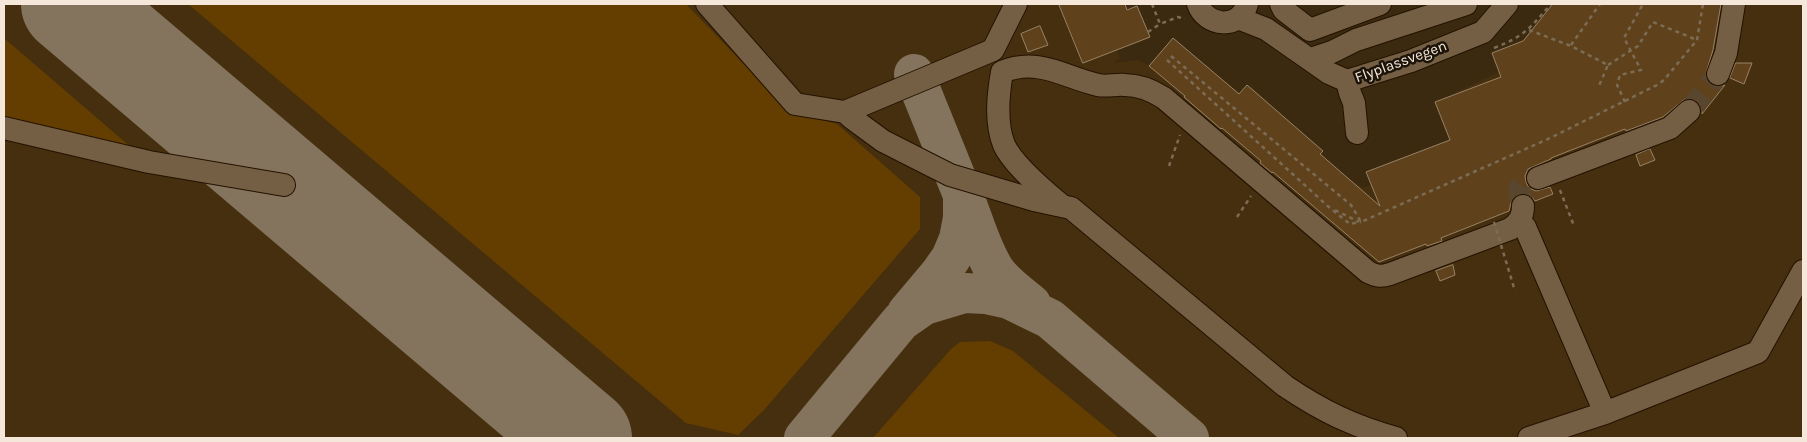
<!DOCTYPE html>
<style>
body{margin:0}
#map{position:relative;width:1807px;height:442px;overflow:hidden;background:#3c2a10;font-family:Karla,sans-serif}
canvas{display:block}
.frame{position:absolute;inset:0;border:5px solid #f5e8da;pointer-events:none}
</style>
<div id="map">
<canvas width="1807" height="442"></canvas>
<div class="frame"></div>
</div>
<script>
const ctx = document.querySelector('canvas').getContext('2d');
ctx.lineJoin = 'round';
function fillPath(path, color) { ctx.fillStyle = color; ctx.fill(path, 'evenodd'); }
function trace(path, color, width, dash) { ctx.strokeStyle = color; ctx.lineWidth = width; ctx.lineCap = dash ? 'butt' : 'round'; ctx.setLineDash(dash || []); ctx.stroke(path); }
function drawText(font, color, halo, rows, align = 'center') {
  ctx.font = font + ' Karla,sans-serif'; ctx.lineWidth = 5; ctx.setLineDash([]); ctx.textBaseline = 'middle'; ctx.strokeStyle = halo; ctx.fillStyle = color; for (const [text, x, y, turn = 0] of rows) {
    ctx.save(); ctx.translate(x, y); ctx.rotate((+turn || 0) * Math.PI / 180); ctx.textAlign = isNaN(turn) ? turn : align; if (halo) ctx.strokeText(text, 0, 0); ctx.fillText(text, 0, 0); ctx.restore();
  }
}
const built = new Path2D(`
 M4,4H1123L1126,11L1148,32L1150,38L1117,50L1120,59L1113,63L1139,60L1151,67L1173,40L1240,93L1243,95L1251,86L1324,155L1320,160L1363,188L1375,184L1466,134L1458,116L1457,92L1513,65L1517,46L1553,4H1803V438H4Z`);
const green = new Path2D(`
 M188,4H686L789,111L837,124L920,197V229L764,410L738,435L686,423Z
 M4,38L140,155L4,123Z
 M990,341L1013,351L1119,438H873L951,349L960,342Z`);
const taxiway = new Path2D(`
 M965,199C974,222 981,248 994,269C1003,283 1018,293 1031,304
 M907,313L939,275L951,258L959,239L963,218V195L914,74
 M804,438L901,321L924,305L964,293L986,294L1009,299L1050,319L1189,438`);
const runway = new Path2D(`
 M71,4L582,438`);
const building = new Path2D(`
 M1059,4H1125L1127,10L1137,6L1150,37L1083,63Z
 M1553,4H1721L1713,50L1705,76L1708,82L1713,86L1720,87L1725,85L1702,114V108L1698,102L1693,98H1686L1663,117L1626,131L1625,129L1551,158V159L1528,169L1525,176L1526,182L1529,188L1536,191L1550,187L1553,194L1535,201L1530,195L1523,193L1517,194L1512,199L1509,211L1441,238L1442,241L1427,246L1426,244L1379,262L1273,172L1272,173L1260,163L1261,161L1222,128L1221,129L1184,97L1185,96L1149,66L1173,38L1239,94L1247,85L1323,151L1320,154L1380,206L1366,172L1450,140L1435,102L1501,77L1492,53L1523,41Z
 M1040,26L1048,45L1028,52L1021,34Z
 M1736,63H1752L1744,84L1730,78Z
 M1650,149L1655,160L1640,166L1636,155Z
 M1453,265L1455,275L1440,281L1436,271Z`);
const minorTunnel = new Path2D(`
 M1689,111L1718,74
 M1523,206L1519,189L1522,185L1538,178`);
const path = new Path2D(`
 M1152,4L1160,24L1178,17L1185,19
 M1529,30L1571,46L1608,65L1598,88
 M1148,32L1160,24
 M1571,45L1600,4
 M1494,48C1525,36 1530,28 1551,4
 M1171,56L1351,205L1361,222L1548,139L1657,85L1664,80L1697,40L1703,4
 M1167,60L1331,209L1350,224L1361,222
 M1608,65L1638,46L1653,22L1697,40
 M1625,102L1617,85L1620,75L1641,70L1624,38L1643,4
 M1169,166L1180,135
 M1560,190L1574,226
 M1335,210L1359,222
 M1237,217L1251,196`);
const minor = new Path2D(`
 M707,4L795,104L845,112L853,119L883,141L950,175L1034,200L1071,208L1285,386C1322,411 1353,426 1396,438
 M1198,4C1206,27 1240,30 1247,4
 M1281,4L1284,10L1310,30L1380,4
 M1238,18L1266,29L1329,73L1347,81L1411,61L1483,32L1507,4
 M1311,59L1332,52L1356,40L1466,4
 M1718,74L1726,53L1734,4
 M1347,81L1350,93L1354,103L1357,133
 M845,112L993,50L1016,4
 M4,128L149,162L284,185
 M1538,178L1670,128L1689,111
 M1060,204C1043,190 1013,164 1004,145C995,122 998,95 1002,72C1038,57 1064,77 1098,85C1106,87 1116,84 1125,85C1138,85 1153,91 1164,98L1368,272C1376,276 1381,277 1390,274L1510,229C1519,223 1523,217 1523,206
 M1519,221L1525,227L1605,413
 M1529,438L1605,413L1758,352L1803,271`);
const pathBridge = new Path2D(`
 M1494,222L1515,291`);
const streetNames = [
 ["Flyplassvegen",1401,62,-20]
];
fillPath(built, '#462f0e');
fillPath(green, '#633e00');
trace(taxiway, '#84745e', 40);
trace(runway, '#84745e', 100);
fillPath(building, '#5f421b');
trace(building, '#988266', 1);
trace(minorTunnel, '#58462e', 22, [22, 11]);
trace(minor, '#231200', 24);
trace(path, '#7c6c56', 2.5, [4, 4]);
trace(minor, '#745f44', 22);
trace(pathBridge, '#7c6c56', 2.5, [4, 4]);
drawText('15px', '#f5e8da', '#1d1409', streetNames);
</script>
